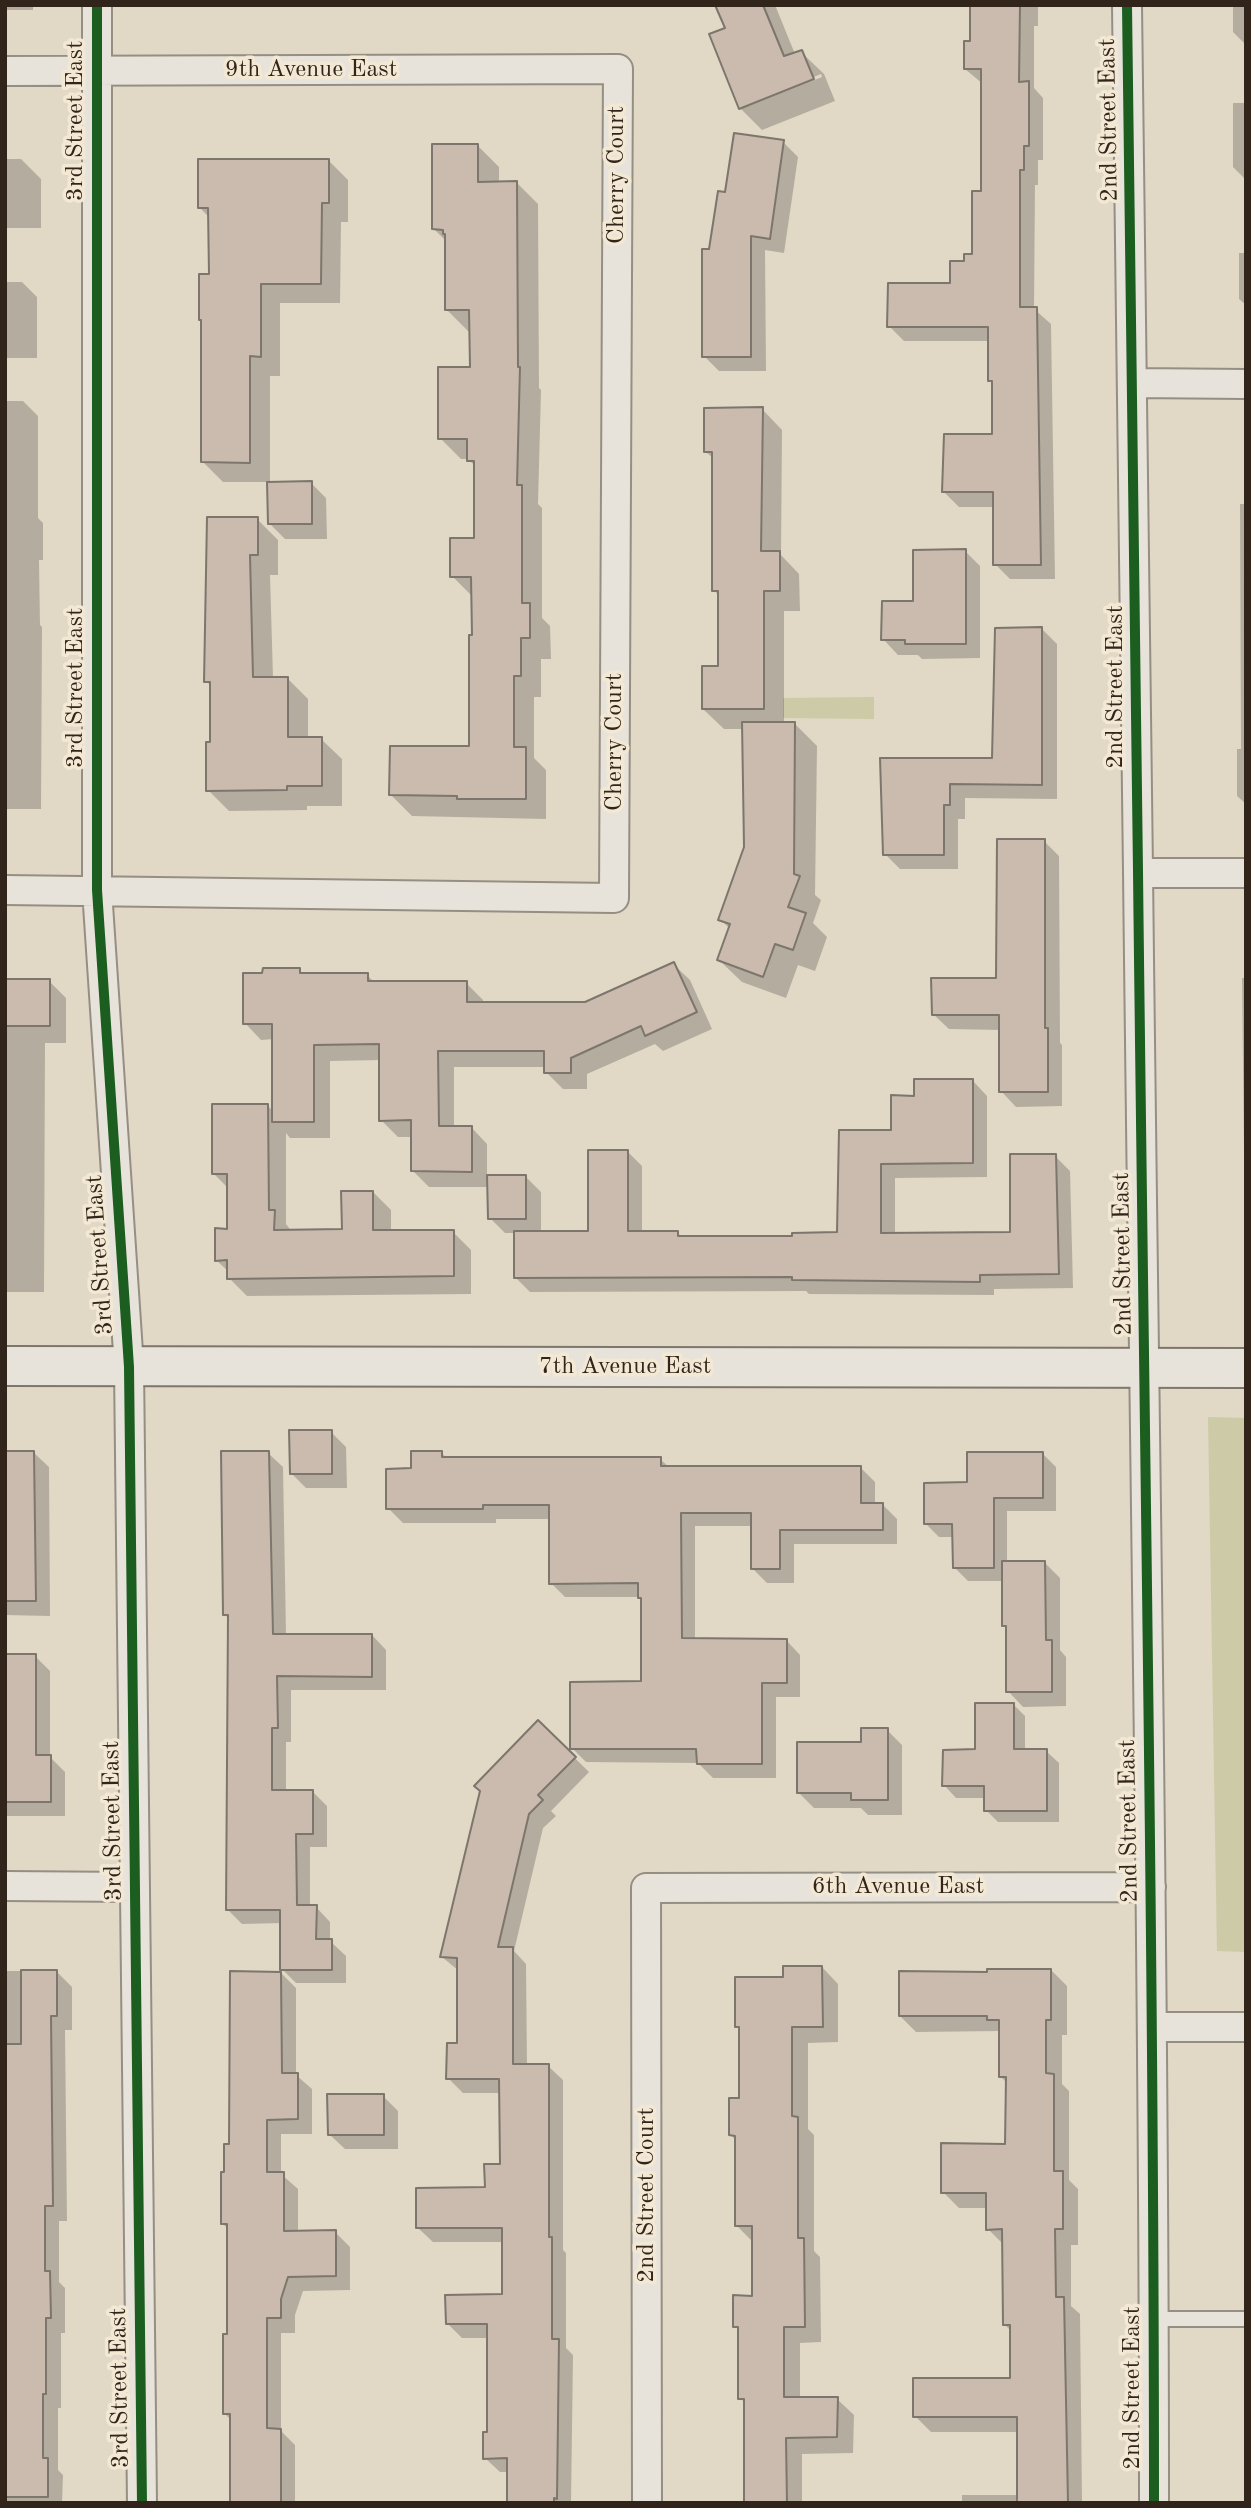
<!DOCTYPE html>
<style>
body{margin:0}
#map{position:relative;width:1251px;height:2508px;overflow:hidden;background:#e1d8c6;font-family:"Old Standard TT",serif}
canvas{display:block}
.frame{position:absolute;inset:0;border:7px solid #31241b;pointer-events:none}
</style>
<div id="map">
<canvas width="1251" height="2508"></canvas>
<div class="frame"></div>
</div>
<script>
const ctx = document.querySelector('canvas').getContext('2d');
ctx.lineJoin = 'round';
function fillPath(path, color) { ctx.fillStyle = color; ctx.fill(path, 'evenodd'); }
function trace(path, color, width, dash) { ctx.strokeStyle = color; ctx.lineWidth = width; ctx.lineCap = dash ? 'butt' : 'round'; ctx.setLineDash(dash || []); ctx.stroke(path); }
function drawText(font, color, halo, rows, align = 'center') {
  ctx.font = font + ' "Old Standard TT",serif'; ctx.lineWidth = 7; ctx.setLineDash([]); ctx.textBaseline = 'middle'; ctx.strokeStyle = halo; ctx.fillStyle = color; for (const [text, x, y, turn = 0] of rows) {
    ctx.save(); ctx.translate(x, y); ctx.rotate((+turn || 0) * Math.PI / 180); ctx.textAlign = isNaN(turn) ? turn : align; if (halo) ctx.strokeText(text, 0, 0); ctx.fillText(text, 0, 0); ctx.restore();
  }
}
const green = new Path2D(`
 M874,697V719L783,718V698Z
 M1208,1417L1246,1418V1952L1217,1951Z`);
const shadow = new Path2D(`
 M5,5H33V10H5Z
 M717,5H775L795,54L801,52L824,74L835,101L762,130L740,108L727,29ZM821,74L822,77L749,106V103Z
 M972,5H1038V26H1034V88L1043,98V160H1038V185H1035L1034,309L1051,324L1055,579H1010L995,564V507H959L944,492L994,435V384L990,380V341H904L889,326L951,285L966,262L973,255L983,193V84L965,69L972,43Z
 M1233,5H1246V45L1233,32Z
 M1233,103H1246V305L1239,299V253H1244V178L1233,167Z
 M783,142L798,157L784,253L765,250L766,371H719L704,356L711,251L727,194Z
 M478,146L499,167V183H517L538,204L539,388L541,390L538,504L542,508V618L550,626L551,659H541V697H534V758L546,770V819L412,816L391,795L471,747L473,597L452,576L476,539V467L468,459H461L440,438L471,369V331H468L447,310V242L434,229Z
 M5,159H21L41,179V228H5Z
 M328,160L348,180V222H341L340,303H280V376H270V483H311L326,498L327,539H285L270,524L269,482H223L203,462L210,276V218L200,208Z
 M5,282H22L37,297V358H5Z
 M5,401H23L38,416V518L43,523V560H39L40,625L42,627L41,809H5Z
 M762,409L782,430L781,555L799,574L800,611H784V724L794,723L817,746L815,895L821,900L813,923L827,937L815,971L798,965L786,998L742,982L719,960L730,929L720,919L746,847L744,729H724L703,709L719,668V596L714,590V459L706,452Z
 M1240,504H1246V804L1237,796V749H1241Z
 M257,519L278,540V575H270L273,678H287L308,699V739H321L342,759V806H307V810L229,811L208,790L212,744V687L206,681Z
 M965,551L980,566V658L922,659L918,655H898L883,639L915,602Z
 M1042,629L1057,644V799L965,798V819H958V869H900L885,854L882,760H994Z
 M1044,841L1059,856L1060,1043L1062,1045V1106L1016,1107L1001,1091V1030L949,1029L933,1014L997,979Z
 M673,964L690,980L712,1029L663,1051L655,1044L587,1074V1089H563L546,1072V1067H454V1128L471,1127L487,1144V1176L526,1177L541,1192V1233H589L627,1151L642,1166V1233L677,1232L683,1238L794,1237L839,1234L893,1132L915,1097L973,1081L987,1096V1177L895,1178V1234H1012L1055,1156L1070,1171L1073,1288L994,1289V1295L809,1294L806,1291L530,1292L515,1277V1233H505L490,1218L489,1187H429L413,1171V1137H398L381,1120V1060L330,1061V1138H290L286,1133V1224L292,1232L344,1231L373,1192L391,1210V1232H453L471,1250V1294L247,1296L229,1278V1272L216,1260L229,1230V1189L214,1174L268,1106L274,1112V1039L261,1040L245,1023L299,970L305,975H367L375,983H466L483,1000V1004L585,1003Z
 M1242,978H1246V1156L1244,1154Z
 M5,981H49L66,998V1043H45L44,1292H5Z
 M331,1432L346,1447L347,1488H306L291,1473Z
 M5,1452H33L49,1467L50,1616L5,1615Z
 M268,1453L283,1467L286,1635H372L386,1650V1690H291V1742H286V1791H312L327,1806V1847H310V1907H316L330,1922V1941L346,1956V1983H296L282,1969V1923L242,1924L227,1909L229,1619L225,1615Z
 M442,1453L447,1459H660L670,1468H861L875,1482V1505H883L897,1519V1544H794V1583H767L752,1568V1526H695V1640H786L800,1655V1697H776V1778H713L698,1763L586,1762L572,1748L643,1683V1600L640,1597H565L551,1583V1519H496V1523H403L388,1508L413,1470Z
 M1042,1453L1056,1467V1511H1007V1563H1045L1060,1578V1650L1066,1657V1706L1023,1707L1008,1691V1630L1004,1625V1581H968L954,1567V1537H939L926,1524L969,1484Z
 M5,1656H35L50,1671V1757L65,1772V1816H5Z
 M1013,1704L1025,1716V1750L1046,1751L1059,1763V1822H998L986,1810V1798H956L944,1785Z
 M538,1722L589,1772L551,1811L556,1816L543,1828L514,1951L526,1964L527,2065L548,2066L563,2080V2250L566,2253V2348L573,2355L571,2503H509V2472H500L485,2458L489,2434L488,2338H462L447,2323L503,2296V2242H433L418,2228L486,2189L501,2166V2093H463L448,2078L459,2045V1971L442,1957Z
 M887,1730L902,1745V1815H868L861,1808H814L799,1793L863,1744Z
 M822,1967L838,1984V2042L808,2043V2129L814,2135V2251L820,2257L821,2342L800,2343V2398L837,2399L854,2415L853,2453L802,2454V2503H746V2404L740,2398V2331L735,2326L753,2297L754,2243L737,2226L736,2140L731,2135L740,2099V2029L737,2026L785,1978Z
 M1051,1970L1067,1986V2035H1062V2084L1069,2091V2180L1078,2189V2245H1071V2306L1080,2314L1082,2503H962V2495H1018V2432H931L915,2416L1012,2380V2332L1004,2324V2245L988,2229V2208H959L943,2192L1007,2145V2083L1001,2077L1000,2031L916,2032L900,2016L989,1973Z
 M5,1971H56L72,1987V2030H65L67,2221H59V2282L65,2288V2333H61V2408H58V2470L63,2475L62,2503H5Z
 M281,1973L296,1988V2075L312,2089V2134H281V2174L298,2189V2232H335L350,2247V2290L303,2291L295,2315V2333H281V2431L295,2445V2503H232V2421L225,2414L228,2336V2229L223,2224L226,2174L231,2145Z
 M383,2096L398,2111V2149H345L329,2134Z`);
const building = new Path2D(`
 M715,5H763L784,56L802,50L814,79L739,109L709,34L725,28Z
 M970,5H1020L1019,82L1029,81V146H1024V170H1020V307H1037L1041,565H993V492H942L944,434H992V381H988V327H887L888,283H950V261H964V254H972V191H981V69H964V41H970Z
 M734,133L784,140L770,239L751,236V357H702V249H709L718,191L725,192Z
 M432,144H478V182L517,181L518,367H520L517,485H522V603H530V638H521V676H514V747H526V799H457V796L389,795L390,746H469V635H472L471,577H450V538H474V461H467V439H438V367H470L469,310H445V234H443V230L432,229Z
 M198,159H329V203H322L321,284H261V357L250,356V463L201,462V320H199V274H209L208,208H198Z
 M763,407L761,551H780V591H764V709H702V666H718V591H712V452H704V408Z
 M312,481V524H268L267,482Z
 M207,517H258V555H250L253,677H288V737H322V786H287V790L206,791V742H210V682H204Z
 M966,549V644H905V640H881L882,601H913V550Z
 M1042,627V785L950,784V805H944V855H883L880,758H992L995,628Z
 M742,722H795L794,874L800,876L788,907L806,913L793,950L775,944L763,977L717,960L730,924L718,920L744,847Z
 M997,839H1045V1028H1048V1092H999V1015H932L931,978H996Z
 M674,962L697,1012L645,1036L641,1026L571,1058V1073H544V1051H438L439,1126H472V1172L411,1171V1120L379,1121V1044L314,1045V1122H272V1024H243V973H262L263,968H300V973H368V981H467V1002H585Z
 M5,979H50V1026H5Z
 M914,1079H973V1163L881,1164V1233L1010,1232V1154H1056L1059,1274L980,1275V1282L792,1280V1277L514,1278V1231H588V1150H628V1231H678V1236H792V1233L837,1232L839,1130H891V1095L914,1096Z
 M212,1104H268L269,1210H275L274,1230L342,1229L341,1191H373V1230H454V1276L227,1279V1260L215,1261V1228L227,1229V1174H212Z
 M487,1175H526V1219H488Z
 M289,1430H332V1474H290Z
 M5,1451H34L36,1601H5Z
 M221,1451H269L273,1634H372V1677L277,1676L278,1728H272V1790H313V1834H296L297,1905H317L316,1939H332V1970H280V1910H226L228,1615H223Z
 M411,1451H442V1457H661V1466H861V1503H883V1530H780V1569H751V1513H681L682,1638L787,1639V1683H762V1764H697L696,1749H570V1682L641,1681V1598H638V1583L549,1584V1505H483V1509H386V1469L411,1468Z
 M967,1452H1043V1498H994V1568H953L952,1524H924V1483L967,1482Z
 M1002,1561H1045L1046,1640H1052V1692H1006V1626H1002Z
 M5,1654H36V1755H51V1802H5Z
 M975,1703H1014V1749H1047V1811H984V1786H942L943,1750L975,1749Z
 M538,1720L576,1757L538,1795L543,1800L529,1814L498,1947H513V2064H549V2237H552V2339H559L557,2499L554,2498V2503H507V2458L483,2459V2432H487V2324H446L445,2295L502,2294V2228H416V2188L485,2187L484,2164H500L499,2079H446L447,2043H457V1958L440,1957L480,1791L474,1786Z
 M861,1728H888V1800H851V1793H797V1742H861Z
 M783,1966H822L823,2027H792V2116L798,2117V2238H804L805,2327H784V2397H838L837,2437L786,2438L787,2503H744V2399H738V2327H733V2295L752,2296V2226H735V2136L729,2135V2098H739V2027H735V1977H783Z
 M987,1969H1051V2020H1046V2073L1054,2074V2171H1063V2229H1055L1056,2297H1064L1068,2503H1017V2417H913V2378H1010V2325H1003L1002,2229L986,2230V2193H941V2143L1005,2144L1006,2077H999V2020H987V2016H899V1971L987,1972Z
 M21,1970H57V2016H51L53,2206H45V2271H50L51,2318H46V2394H43V2458H48V2497H5V2044H21Z
 M230,1971L281,1972L282,2073H298V2119L267,2120V2172H284V2231L336,2230V2276L288,2277L281,2299V2318H267V2428L281,2429V2503H230V2414H223V2334H227V2224H221V2172H224V2144H229Z
 M327,2094H384V2135H328Z`);
const lane = new Path2D(`
 M1154,2319H1246`);
const street = new Path2D(`
 M97,5V890L129,1367L142,2503
 M1127,5C1133,294 1135,583 1138,871C1144,1415 1154,1959 1154,2503
 M5,71L618,69L614,898L5,890
 M1135,383L1246,384
 M1138,873H1246
 M5,1886L134,1887
 M1153,2027H1246
 M647,2503L646,1888L1151,1887`);
const secondary = new Path2D(`
 M5,1366L1246,1368`);
const cycleway = new Path2D(`
 M97,5V890L129,1367L142,2503
 M1127,5C1133,294 1135,583 1138,871C1144,1415 1154,1959 1154,2503`);
const streetNames = [
 ["9th Avenue East",311,70],
 ["2nd Street East",1109,120,-91],
 ["3rd Street East",76,121,-90],
 ["Cherry Court",617,175,-90],
 ["2nd Street East",1116,687,-90],
 ["3rd Street East",76,688,-90],
 ["Cherry Court",615,742,-90],
 ["2nd Street East",1123,1254,-91],
 ["3rd Street East",100,1255,-94],
 ["7th Avenue East",625,1367],
 ["3rd Street East",113,1821,-91],
 ["2nd Street East",1129,1821,-91],
 ["6th Avenue East",898,1887],
 ["2nd Street Court",647,2195,-90],
 ["3rd Street East",120,2388,-91],
 ["2nd Street East",1133,2388,-90]
];
fillPath(green, '#cdcaa7');
fillPath(shadow, '#0003');
fillPath(building, '#cbbaae');
trace(building, '#7c766c', 2);
trace(lane, '#958e83', 18);
trace(street, '#958e83', 32);
trace(secondary, '#7c766c', 42);
trace(lane, '#e8e3da', 14);
trace(street, '#e8e3da', 28);
trace(secondary, '#e8e3da', 38);
trace(cycleway, '#1b5e20', 10);
drawText('24px', '#31241b', '#f3e8d3', streetNames);
</script>
